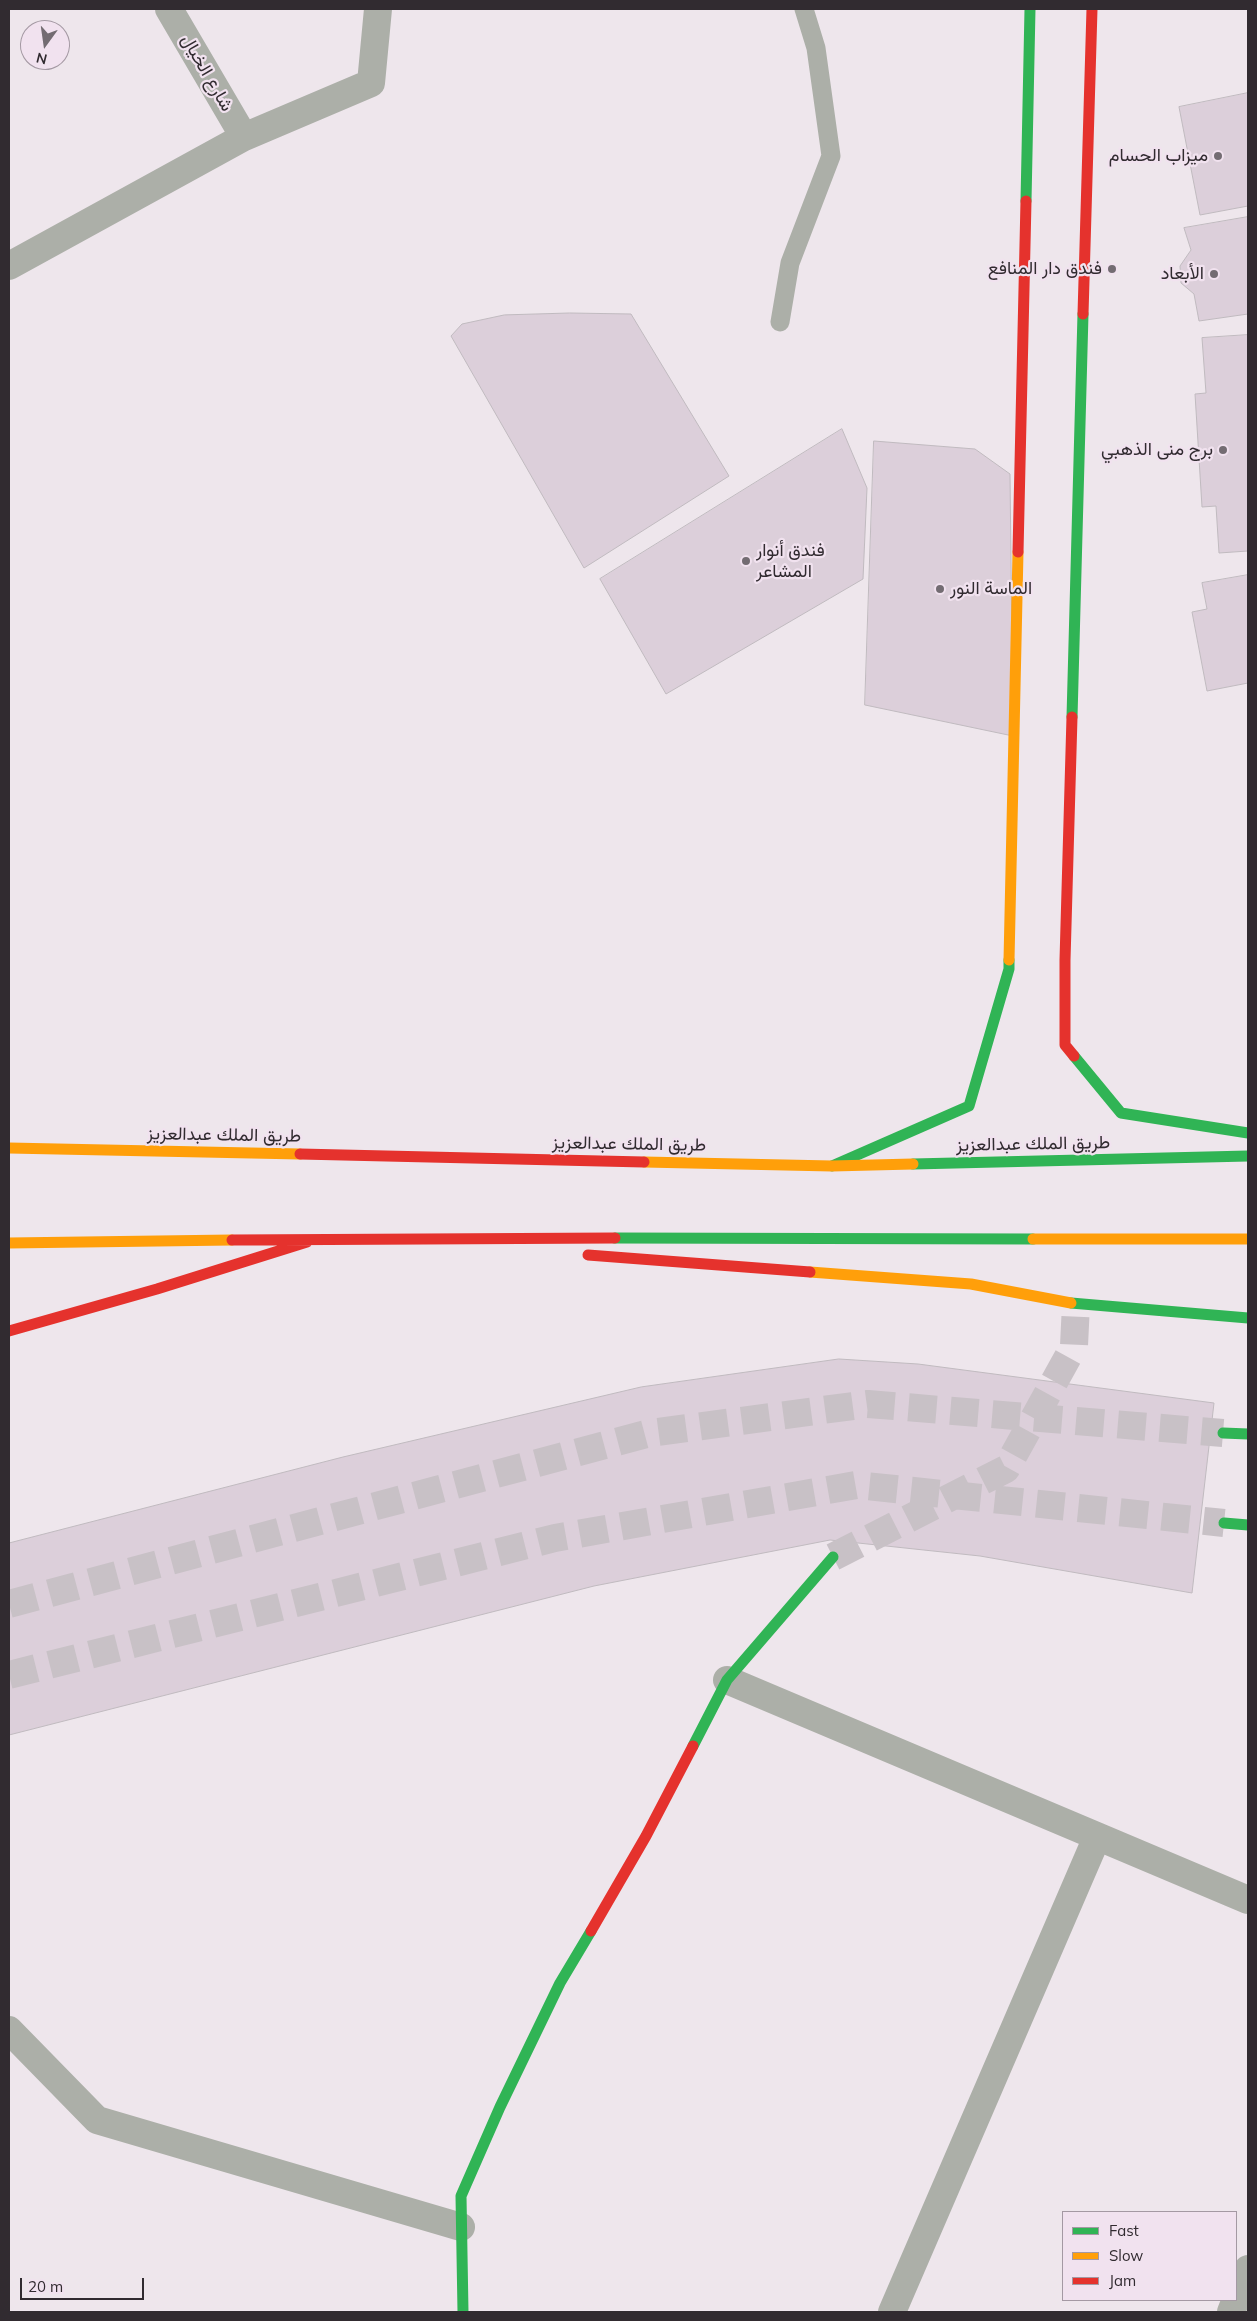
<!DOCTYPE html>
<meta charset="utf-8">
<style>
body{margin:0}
#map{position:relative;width:1257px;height:2321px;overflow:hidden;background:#eee6ec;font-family:Mulish,sans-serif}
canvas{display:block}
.frame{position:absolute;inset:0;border:10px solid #312b30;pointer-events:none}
.legend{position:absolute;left:1062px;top:2211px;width:175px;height:90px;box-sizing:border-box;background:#f1e2ef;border:1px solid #a499a3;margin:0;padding:6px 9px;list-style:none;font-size:15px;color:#312b30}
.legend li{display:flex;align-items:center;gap:10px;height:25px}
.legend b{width:25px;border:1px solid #a499a3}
.north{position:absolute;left:20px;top:20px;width:50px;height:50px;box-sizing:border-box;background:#f1e2ef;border:1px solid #a499a3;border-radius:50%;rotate:194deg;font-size:14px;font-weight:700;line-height:20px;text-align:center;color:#312b30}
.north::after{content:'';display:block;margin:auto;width:18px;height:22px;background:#736c72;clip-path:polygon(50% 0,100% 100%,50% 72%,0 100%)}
.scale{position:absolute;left:20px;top:2278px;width:124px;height:22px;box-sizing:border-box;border:2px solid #312b30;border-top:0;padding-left:6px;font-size:15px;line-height:18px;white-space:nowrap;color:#312b30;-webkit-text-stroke:4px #f1e2ef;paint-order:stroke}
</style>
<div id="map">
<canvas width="1257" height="2321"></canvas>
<div class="frame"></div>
<ul class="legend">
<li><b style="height:6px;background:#30b455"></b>Fast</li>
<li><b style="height:6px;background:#ff9f0a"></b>Slow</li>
<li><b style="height:6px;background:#e5322d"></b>Jam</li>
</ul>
<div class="north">N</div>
<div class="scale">20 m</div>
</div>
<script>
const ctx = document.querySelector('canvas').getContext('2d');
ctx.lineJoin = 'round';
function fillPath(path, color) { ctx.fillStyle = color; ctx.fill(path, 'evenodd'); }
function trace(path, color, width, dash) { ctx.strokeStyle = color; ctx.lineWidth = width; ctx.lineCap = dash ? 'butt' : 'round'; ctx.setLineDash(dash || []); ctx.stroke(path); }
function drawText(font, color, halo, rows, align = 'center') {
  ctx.font = font + ' Mulish,Vazirmatn,sans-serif'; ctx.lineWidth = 4.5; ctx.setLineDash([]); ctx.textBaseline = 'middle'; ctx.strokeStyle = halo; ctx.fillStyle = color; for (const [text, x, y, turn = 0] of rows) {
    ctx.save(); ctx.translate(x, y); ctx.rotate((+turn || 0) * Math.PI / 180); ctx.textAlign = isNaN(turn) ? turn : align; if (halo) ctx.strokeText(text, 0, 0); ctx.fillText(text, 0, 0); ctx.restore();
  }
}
const building = new Path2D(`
 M1248,93V206L1200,215L1179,107Z
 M1248,217V314L1199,321L1194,294L1181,283L1180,266L1191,250L1184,228Z
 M570,313L631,314L729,476L584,568L451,336L462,324L504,315Z
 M1248,335V551L1219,553L1216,506L1202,507L1195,394L1206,393L1202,338Z
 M842,429L867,488L863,579L666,694L600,579Z
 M874,441L975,449L1010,474L1013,736L865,705Z
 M1248,575V683L1207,691L1192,612L1207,609L1202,583Z
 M839,1359L918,1364L1214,1403L1192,1593L980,1556L830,1540L594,1586L9,1735V1543L343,1457L641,1387Z`);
const secondaryTunnel = new Path2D(`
 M833,1557L1006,1469L1074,1346L1076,1304
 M9,1604L650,1433L868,1404L1223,1433
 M9,1675L555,1538L856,1485L1224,1523`);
const lane = new Path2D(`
 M780,322L790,263L831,156L816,48L804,9`);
const street = new Path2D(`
 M169,9L244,137
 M9,266L244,137L371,83L378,9
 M727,1680L1248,1900
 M9,2030L97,2120L461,2227
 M892,2312L1097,1837
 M1231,2312L1248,2269`);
const fast = new Path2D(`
 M1026,201L1030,9
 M1072,717L1083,314
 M1074,1056L1121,1113L1248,1133
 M913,1164L1248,1156
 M832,1166L969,1106L1009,969V960
 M615,1238L1033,1239
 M1071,1303L1248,1318
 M1223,1433L1248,1434
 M1224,1523L1248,1525
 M693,1746L727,1680L833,1557
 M463,2312L461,2196L500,2107L560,1983L591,1931`);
const slow = new Path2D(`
 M1009,960L1018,552
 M9,1148L300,1154
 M644,1162L832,1166L913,1164
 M1033,1239H1248
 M9,1243L232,1240
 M810,1272L971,1284L1071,1303`);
const jam = new Path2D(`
 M1083,314L1092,9
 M1018,552L1026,201
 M1072,717L1065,960V1045L1074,1056
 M300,1154L644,1162
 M232,1240L615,1238
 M588,1255L810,1272
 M9,1331L157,1289L307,1242
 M591,1931L646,1836L693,1746`);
const markers = [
 [1218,156,5,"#736c72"],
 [1112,269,5,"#736c72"],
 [1214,274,5,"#736c72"],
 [1223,450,5,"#736c72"],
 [746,561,5,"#736c72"],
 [940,589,5,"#736c72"]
];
const streetNames = [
 ["شارع الخيال",207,73,60],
 ["طريق الملك عبدالعزيز",224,1135,1],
 ["طريق الملك عبدالعزيز",629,1144,1],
 ["طريق الملك عبدالعزيز",1033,1144,-1]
];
const poiNames = [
 ["ميزاب الحسام",1208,156],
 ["فندق دار المنافع",1102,269],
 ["الأبعاد",1204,274],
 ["برج منى الذهبي",1213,450],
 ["فندق أنوار",756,551,"left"],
 ["المشاعر",756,572,"left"],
 ["الماسة النور",950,589,"left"]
];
fillPath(building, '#dccfda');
trace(building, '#c0babf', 1);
trace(secondaryTunnel, '#c8c1c6', 28, [28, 14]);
trace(lane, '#acafa8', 19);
trace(street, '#acafa8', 28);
trace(fast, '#30b455', 11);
trace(slow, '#ff9f0a', 11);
trace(jam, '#e5322d', 11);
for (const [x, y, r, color] of markers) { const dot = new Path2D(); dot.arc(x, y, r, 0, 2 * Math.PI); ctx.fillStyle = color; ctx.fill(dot); trace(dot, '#f1e2ef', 2); }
drawText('18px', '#312b30', '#f1e2ef', streetNames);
drawText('18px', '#312b30', '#f1e2ef', poiNames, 'right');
</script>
